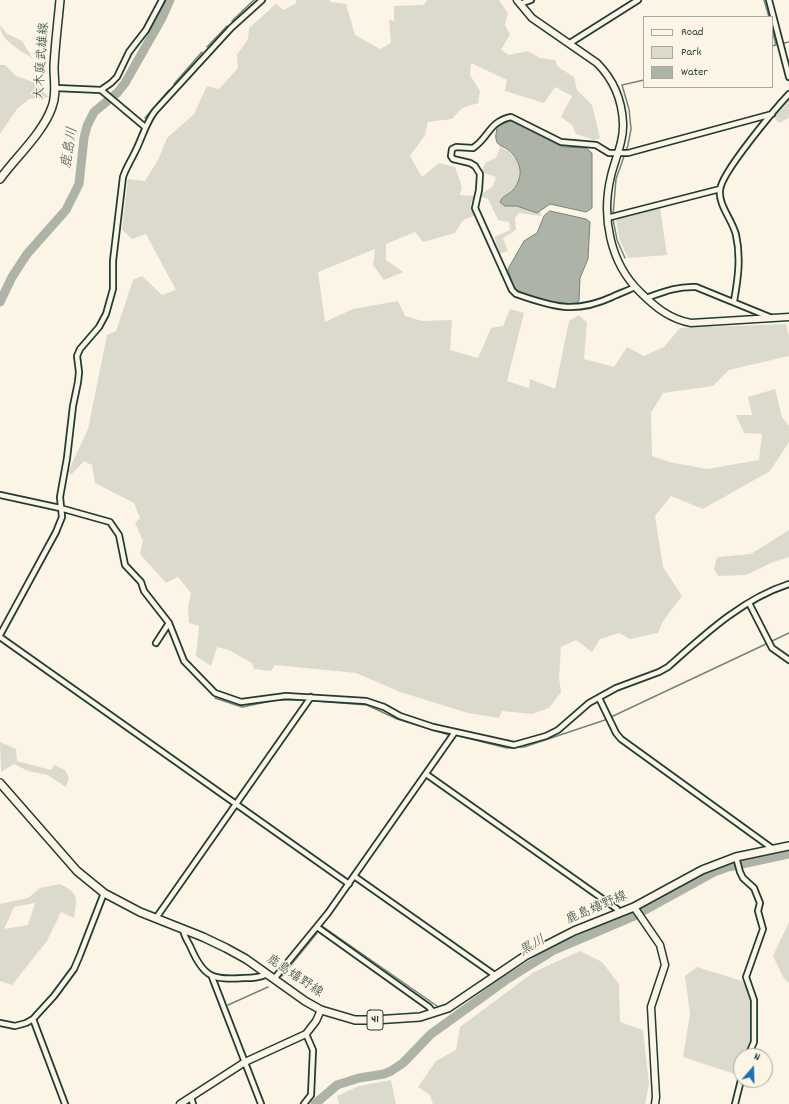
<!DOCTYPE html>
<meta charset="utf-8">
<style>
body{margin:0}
#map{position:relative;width:789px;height:1104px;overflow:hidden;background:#fcf5e5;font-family:Dekko,sans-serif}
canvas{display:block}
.legend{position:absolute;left:643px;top:16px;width:130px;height:72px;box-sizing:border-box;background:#fcf5e5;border:1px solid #a4ab9e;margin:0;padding:5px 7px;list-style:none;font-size:12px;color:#1f3d34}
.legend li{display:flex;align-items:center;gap:8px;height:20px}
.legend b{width:20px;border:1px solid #a4ab9e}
.north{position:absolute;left:733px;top:1048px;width:40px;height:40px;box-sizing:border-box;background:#fcf5e5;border:1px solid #a4ab9e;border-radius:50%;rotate:20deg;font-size:11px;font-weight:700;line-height:16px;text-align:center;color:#1f3d34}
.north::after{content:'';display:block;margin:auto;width:14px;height:18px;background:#1f6fb2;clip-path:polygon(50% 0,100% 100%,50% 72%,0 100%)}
</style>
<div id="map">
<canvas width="789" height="1104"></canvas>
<ul class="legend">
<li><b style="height:5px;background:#fcf5e5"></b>Road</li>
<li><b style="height:11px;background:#dcdacc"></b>Park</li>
<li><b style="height:11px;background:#aeb3a7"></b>Water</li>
</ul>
<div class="north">N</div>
</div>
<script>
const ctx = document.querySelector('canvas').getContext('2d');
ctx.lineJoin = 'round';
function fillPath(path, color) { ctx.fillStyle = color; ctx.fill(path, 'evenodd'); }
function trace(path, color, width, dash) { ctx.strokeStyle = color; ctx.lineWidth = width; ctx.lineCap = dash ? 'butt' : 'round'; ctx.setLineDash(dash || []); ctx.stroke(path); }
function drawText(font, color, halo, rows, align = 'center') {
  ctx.font = font + ' Dekko,"Klee One",sans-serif'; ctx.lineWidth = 3; ctx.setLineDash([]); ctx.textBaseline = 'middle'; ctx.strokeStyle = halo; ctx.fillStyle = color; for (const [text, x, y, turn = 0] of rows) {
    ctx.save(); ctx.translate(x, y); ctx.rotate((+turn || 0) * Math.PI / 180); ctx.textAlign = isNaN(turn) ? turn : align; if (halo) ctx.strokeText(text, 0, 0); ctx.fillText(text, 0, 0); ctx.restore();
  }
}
const green = new Path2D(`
 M296,0H330V2L346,4L355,35L380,49L391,43L389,20L394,21V6L424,5L427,0H499L508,13L505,25L510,34L501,50L509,55L528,51L540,58L555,60L558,67L574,77L577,90L592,105L600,138L594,140L576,134L572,125L561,117L572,96L555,87L544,103L505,91L507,80L471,63L470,75L480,91L478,103L462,108L452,119L428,122L425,135L410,156L422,177L439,163L455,167L462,187L460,195L474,196L470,206L476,215L463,220L455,233L423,242L415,232L386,244V260L403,272L384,280L373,265L375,249L318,272L325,322L353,309L398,301L405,316L422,321L452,320L450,350L478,358L491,328L503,326L510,309L524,313L507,381L529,388L530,379L555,389L569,321L579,315L587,323L584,359L614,367L627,347L644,356L664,347L680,328L786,324L789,336V356L729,370L713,386L663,393L651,413L652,456L669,462L707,469L759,460L762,434L744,433L736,415H752L748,397L775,389L782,417L789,426V442L770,471L703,509L671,496L655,516L663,567L682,596L663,621L658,633L630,639L619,633L600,639L592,652L576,640L561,647L559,678L561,692L549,708L532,714L502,711L499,718L468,713L400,692L356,673L275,665L271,671L254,669L252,663L229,650L217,647L211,666L196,656L199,626L189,623L188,607L191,593L178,577L166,583L140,554L143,541L135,523L140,518L134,503L95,483L92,465L84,461L71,475L69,470L88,429L107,335L116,331L133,280L142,276L162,295L176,290L146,234L132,239L122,230L128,179L145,181L158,160L167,138L194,114L207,86L219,89L238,68L237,55L248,39L249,28L276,4L284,10L296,3Z
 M0,25L6,33L22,41L33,59C21,50 0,41 0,25Z
 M0,65H5L16,76L33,82L49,97L29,99L17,109L0,134Z
 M789,101V118L779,123L774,117Z
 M500,147C516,152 529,176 515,191C511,194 505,197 501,199L505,206H517L540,212L542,216L519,213L515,218L516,230L503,238L508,251L500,254L494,237L510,230L509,222L498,220L488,199L479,196L493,186L496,177L481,172L486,162L496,158Z
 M660,208L667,255L628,258L619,238L616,218Z
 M789,530V557L773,562L746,575L718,576L714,569L717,557L751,554Z
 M0,742L16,749L17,761L51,770L54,765L65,770L69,778L66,787L48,775L28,771L14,764L1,772Z
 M60,884C80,894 77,898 74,918L61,912L47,941L12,985L0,981V904L28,898L40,888ZM35,903L28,925L4,929L14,907Z
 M789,922V983L783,977L773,956Z
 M580,951L602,962L619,984L620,1022L643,1030L649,1084L645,1104H433L430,1095L418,1087L436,1061L456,1050L460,1027L534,972Z
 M697,967L742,981L747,988L752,1001V1040L746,1056H741V1068L738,1075L683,1057L690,1014L685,976Z
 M391,1080L396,1104H339L337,1096L359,1086Z`);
const water = new Path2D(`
 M510,120L516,122L563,147L586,148L592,153V208L586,212L550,204L537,213L517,206H505L500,202C503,193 514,196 519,179C523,169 516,155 507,149C503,146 497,146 496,139C495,136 497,131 497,127Z
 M550,211L586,219L590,222L588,259L580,278L579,301L575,304C563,304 521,297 514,287C511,283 510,275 508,269L524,241L537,233L544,216Z`);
const stream = new Path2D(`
 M764,0L769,17
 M232,21L254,0
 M772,29L776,45L772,46
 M784,43L789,42
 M207,47L227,26
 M174,84L202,52
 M145,118L169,90
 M613,215L616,179L628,145L631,129L629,109L622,85L644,80
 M613,219L617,240L625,258
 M772,641L789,633
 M215,698L242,707L276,700H305
 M315,701L367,705L397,719L449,735
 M611,717L766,644
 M459,736L507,748L524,747L605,720
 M322,926L437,1006
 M282,976L317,933
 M228,1005L268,987`);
const river = new Path2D(`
 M0,302L12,277L27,254L66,210L79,184L84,138L87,126L94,112L117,93L125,83L162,18L170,0
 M315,1104L337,1085L359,1078L384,1074L391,1071L403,1063L431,1034L506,980L554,950L634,916L714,872L728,867L789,854`);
const minor = new Path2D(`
 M769,0L789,77
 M520,4L531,0
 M570,43L638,0
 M56,88L101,90L145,127
 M101,90L111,83L117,77L129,52L146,30L162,0
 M607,218L720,189
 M635,287C627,291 620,293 612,297C575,314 553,307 516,294L512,290L475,208L479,190L480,174L475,166L470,163L453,159L451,156L452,149L456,147L473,148C489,138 488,122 511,117L561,142L596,145L609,153H628L772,114
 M646,298C663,292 678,286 696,287L772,318
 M734,301C738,279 741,257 736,235C733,221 718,205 720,190C721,173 775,109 789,94
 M0,495L60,508L110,522L119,535L125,565L141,582L144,591L169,623L184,661L215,693L241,702L286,696L366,701L384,707L400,716L433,727L514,745L546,736L558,730L589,703L616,688L659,672L668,667C704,635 742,599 789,584
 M749,603L772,648L789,660
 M0,635L56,532L62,517L60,497L67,458L73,406L78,382L79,372L77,356L80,349L99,327L106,314L113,289V261L123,177C126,168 130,162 134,154C142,139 145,124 155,111L231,28L262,0
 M0,637L349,884
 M156,643L169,623
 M599,698L616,733L621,739L773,849
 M426,774L617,909L618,913
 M736,857L740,872L743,878L754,888L760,903L758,911L763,929L746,977L754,1000V1042L748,1056
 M354,876L496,976
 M156,918L311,697
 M317,927L429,1007L434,1013
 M183,929C184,937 188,941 191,948C204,978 213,980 244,978C252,978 260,978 267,974
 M212,977L261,1104
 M274,979L328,913L455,732
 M33,1019L65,1104
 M0,1023L15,1026L26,1023L33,1019L54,996L74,969L80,955L104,893
 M191,1097L193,1104
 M304,1104L311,1095L313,1050L306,1034
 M735,1104L741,1080`);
const tertiary = new Path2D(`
 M517,0L532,18L597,63C613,79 622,100 623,123C624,141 615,159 611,176C601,217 610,263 640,292C656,308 670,319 691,323L789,317
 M634,907L660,945L665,965L651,1007L656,1097L655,1104
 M180,1104L245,1062L306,1034L316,1021L321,1010`);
const secondary = new Path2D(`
 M0,179C16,157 43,133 52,107C57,94 54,81 54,67C55,45 58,22 60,0`);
const primary = new Path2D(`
 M0,783L77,871L104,893L140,912L203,937L226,948L246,959L305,1001L321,1010L355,1020H374L420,1017L448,1008L525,956L574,931L634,907L702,870L736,857L789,846`);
const shields = [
 [375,1020,16]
];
const shieldNames = [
 ["41",375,1020]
];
const streetNames = [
 ["大木庭武雄線",43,61,-86],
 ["鹿島嬉野線",597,909,-23],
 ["鹿島嬉野線",294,977,34]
];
const waterNames = [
 ["鹿島川",71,148,-81],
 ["黒川",533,947,-31]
];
fillPath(green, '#dcdacc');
fillPath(water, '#aeb3a7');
trace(water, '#758479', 1);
trace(stream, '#758479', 1.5);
trace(river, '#aeb3a7', 9);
trace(minor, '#1f3d34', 8);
trace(tertiary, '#1f3d34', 9);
trace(secondary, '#1f3d34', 10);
trace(primary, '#1f3d34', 10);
trace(minor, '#fcf5e5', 4.5);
trace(tertiary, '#fcf5e5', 6);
trace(secondary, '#fcf5e5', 7);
trace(primary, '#fcf5e5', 7);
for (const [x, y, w] of shields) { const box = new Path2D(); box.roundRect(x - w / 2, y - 10, w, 20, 3); ctx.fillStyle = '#fcf5e5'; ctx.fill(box); trace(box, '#1f3d34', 1); }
drawText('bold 12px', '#1f3d34', null, shieldNames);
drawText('13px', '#1f3d34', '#fcf5e5', streetNames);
drawText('italic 14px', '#435a51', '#fcf5e5', waterNames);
</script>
